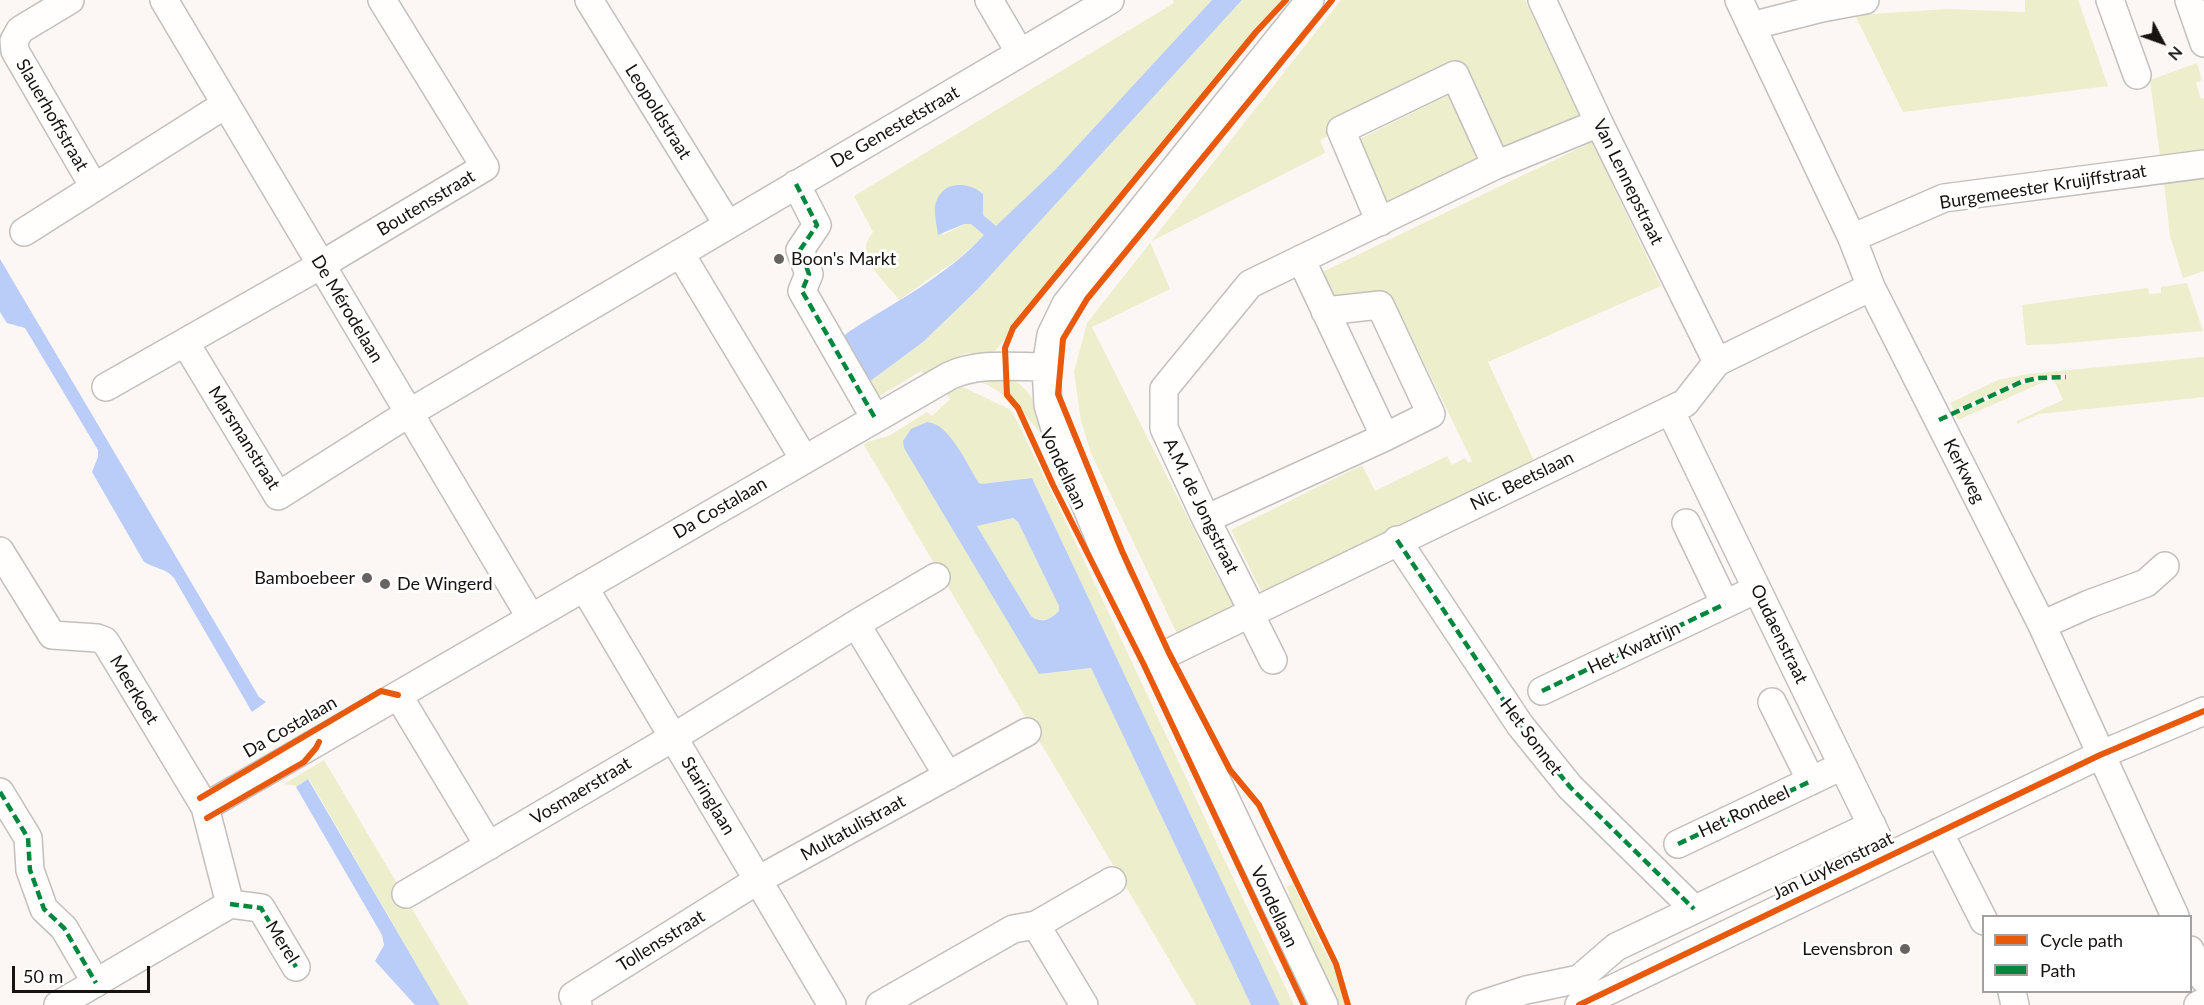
<!DOCTYPE html>
<meta charset="utf-8">
<style>
body{margin:0}
#map{position:relative;width:2204px;height:1005px;overflow:hidden;background:#fcf7f4;font-family:Lato,sans-serif}
canvas{display:block}
.legend{position:absolute;left:1982px;top:915px;width:210px;height:78px;box-sizing:border-box;background:#fff;border:2px solid #a2a1a0;margin:0;padding:8px 10px;list-style:none;font-size:18px;color:#161311}
.legend li{display:flex;align-items:center;gap:12px;height:30px}
.legend b{width:30px;border:2px solid #a2a1a0}
.north{position:absolute;left:2132px;top:12px;width:60px;height:60px;-webkit-text-stroke:4px #fff;paint-order:stroke;rotate:131deg;font-size:16px;font-weight:700;line-height:24px;text-align:center;color:#161311}
.north::after{content:'';display:block;margin:auto;width:21px;height:27px;background:#161311;clip-path:polygon(50% 0,100% 100%,50% 72%,0 100%)}
.scale{position:absolute;left:12px;top:966px;width:138px;height:27px;box-sizing:border-box;border:3px solid #161311;border-top:0;padding-left:8px;font-size:18px;line-height:21px;white-space:nowrap;color:#161311;-webkit-text-stroke:4px #fff;paint-order:stroke}
</style>
<div id="map">
<canvas width="2204" height="1005"></canvas>
<ul class="legend">
<li><b style="height:8px;background:#e8590c"></b>Cycle path</li>
<li><b style="height:8px;background:#00873e"></b>Path</li>
</ul>
<div class="north">N</div>
<div class="scale">50 m</div>
</div>
<script>
const ctx = document.querySelector('canvas').getContext('2d');
ctx.lineJoin = 'round';
function fillPath(path, color) { ctx.fillStyle = color; ctx.fill(path, 'evenodd'); }
function trace(path, color, width, dash) { ctx.strokeStyle = color; ctx.lineWidth = width; ctx.lineCap = dash ? 'butt' : 'round'; ctx.setLineDash(dash || []); ctx.stroke(path); }
function drawText(font, color, halo, rows, align = 'center') {
  ctx.font = font + ' Lato,sans-serif'; ctx.lineWidth = 6; ctx.setLineDash([]); ctx.textBaseline = 'middle'; ctx.strokeStyle = halo; ctx.fillStyle = color; for (const [text, x, y, turn = 0] of rows) {
    ctx.save(); ctx.translate(x, y); ctx.rotate((+turn || 0) * Math.PI / 180); ctx.textAlign = isNaN(turn) ? turn : align; if (halo) ctx.strokeText(text, 0, 0); ctx.fillText(text, 0, 0); ctx.restore();
  }
}
const green = new Path2D(`
 M1173,0H1212L1055,170L996,227L983,215V194C961,180 950,180 936,203L943,235L964,224H972L985,235L958,259L899,300C889,286 867,268 866,250C865,243 869,238 873,232L854,196L1174,3Z
 M1242,0H1282L1242,46L992,355L966,353L926,376L921,371L878,397L869,382L923,342L978,289Z
 M1341,0H1525L1579,114L1574,119L1501,152L1462,69L1320,140L1325,153L1150,242L1170,289L1092,327L1220,582L1229,580L1242,608L1179,638L1091,453L1081,421L1074,372L1087,323Z
 M2025,0H2078L2108,86L1903,112L1855,15L1948,9L2025,12Z
 M2197,63L2202,80L2196,83L2201,99L2204,98V151L2160,156L2150,80Z
 M1448,95L1480,163L1383,211L1350,144Z
 M1592,142L1661,286L1488,362L1535,463L1264,597L1231,530L1362,465L1375,491L1447,456L1452,465L1465,458L1468,463L1472,461L1393,299H1330L1318,274Z
 M2204,177V271L2183,278L2170,236L2164,183Z
 M2187,283L2203,331L2056,344L2026,345L2022,305L2148,288L2149,294L2161,293V287Z
 M2204,357V397L2039,414L2017,424V421L2063,400L2054,380L2068,379L2067,374L2022,379L1954,410L1950,403L1998,380L2028,374Z
 M1007,377C1035,388 1039,415 1048,441C1027,418 1003,385 972,380Z
 M2048,380L1958,420L1956,415L2024,384Z
 M958,386L965,388L1009,409L1013,413C1109,609 1199,809 1294,1005H1280L1032,478L981,484L978,482C967,464 949,424 927,422L1039,674L1091,668L1251,1005H1196L864,445L867,442L889,436L927,412L932,416L950,399L946,394Z
 M1013,518L1018,522L1059,606V611C1051,619 1041,624 1031,616L977,526Z
 M324,760L469,1005H440L309,779L297,786L284,784Z
 M1293,884L1319,941L1334,968L1346,1005H1337L1300,935L1287,887Z`);
const water = new Path2D(`
 M1212,0H1242L978,289L923,342L869,382L842,338L847,333C893,303 947,276 984,235L971,224H964L938,235C937,225 933,212 936,202C944,180 968,181 983,194V215L996,226L1055,170Z
 M0,259L259,697L266,702L252,712L174,578C167,569 154,568 144,562L92,472L98,457V450L25,328L7,323L0,312Z
 M927,422C949,423 967,464 978,482L981,484L1032,478L1280,1005H1251L1091,668L1039,674L904,448L903,441L911,429ZM1013,518L1018,522L1059,606V611C1050,620 1041,624 1031,616L977,526Z
 M308,779L440,1005H415L375,961L384,945L382,935L296,787Z`);
const minor = new Path2D(`
 M70,0L20,30L14,41L15,51L94,187
 M164,0L531,618
 M589,0L728,225
 M989,0L1020,53
 M1310,0L1066,304L1051,335L1046,367L1048,405L1057,435L1116,579L1158,658L1324,1005
 M1542,0L1599,123L1717,362
 M1739,0L1852,238L1871,287L2042,625L2175,916
 M2110,0L2137,75
 M2189,0L2204,43
 M1751,26L1822,8L1865,0
 M796,184L817,225L800,250L809,274L802,291L875,418
 M1380,222L1341,130L1455,75L1496,165
 M24,232L226,104
 M1852,238L1944,198L2204,164
 M680,253L804,459
 M1325,311L1380,305L1431,414L1385,437
 M185,342L278,496L409,413L1110,0
 M106,387L321,265L485,167L382,0
 M1670,410L1887,857
 M1206,519L1385,437L1301,259
 M1686,523L1725,604
 M1397,540L1520,725L1570,787L1694,909
 M0,551L52,635L97,638L105,641L205,807L230,904L58,1005
 M584,587L832,1005
 M1253,612L1206,519L1164,428V389L1250,284L1496,165L1599,123
 M1250,614L1273,660
 M856,624L948,776
 M2042,625L2089,604L2146,583L2165,566
 M1158,658L1685,403L1717,362L1871,287
 M1542,691L1757,589
 M398,695L489,846
 M1772,702L1811,781
 M0,792L28,838L30,870L44,909L64,928L96,983
 M205,807L949,376C979,362 1013,367 1046,367
 M1939,832L1984,921
 M1678,844L1842,766
 M406,894L674,737L856,624L936,577
 M230,904L261,908L296,967
 M1036,925L1084,1005
 M2190,950L2204,979
 M2012,992L2015,1005
 M578,1005L573,996L758,880L1027,732
 M880,1005L1013,929L1036,925L1112,881
 M1480,1005L1526,990L1579,979L1616,947L1872,825
 M1579,1005L2100,755L2204,711
 M2198,1005L2204,1002`);
const quiet = new Path2D(`
 M796,184L817,225L800,250L809,274L802,291L875,418
 M1939,420L2021,382L2038,378L2066,377
 M1397,540L1520,725L1570,787L1694,909
 M1542,691L1725,604
 M0,792L28,838L30,870L44,909L64,928L96,983
 M1678,844L1811,781
 M230,904L261,908L296,967`);
const cycleway = new Path2D(`
 M1286,0L1256,32L1013,328L1005,348L1007,395L1018,408L1053,485L1144,665L1304,1005
 M1332,0L1087,299L1063,339L1058,394L1122,551L1169,653L1230,770L1259,805L1336,964L1348,1005
 M200,798L381,691L398,695
 M207,818L304,762L316,748L319,742
 M1579,1005L2100,755L2204,711`);
const markers = [
 [779,259,6,"#666360"],
 [367,578,6,"#666360"],
 [385,584,6,"#666360"],
 [1905,949,6,"#666360"]
];
const streetNames = [
 ["Leopoldstraat",658,112,58],
 ["Slauerhoffstraat",52,115,60],
 ["De Genestetstraat",895,127,-30],
 ["Van Lennepstraat",1628,182,64],
 ["Burgemeester Kruijffstraat",2043,187,-9],
 ["Boutensstraat",426,203,-31],
 ["De Mérodelaan",347,309,59],
 ["Marsmanstraat",244,438,58],
 ["Vondellaan",1063,469,65],
 ["Kerkweg",1964,471,63],
 ["Nic. Beetslaan",1522,481,-26],
 ["A.M. de Jongstraat",1201,506,64],
 ["Da Costalaan",720,508,-30],
 ["Oudaenstraat",1779,634,64],
 ["Het Kwatrijn",1634,648,-25],
 ["Meerkoet",134,690,59],
 ["Da Costalaan",290,727,-30],
 ["Het Sonnet",1531,737,53],
 ["Vosmaerstraat",581,791,-31],
 ["Staringlaan",708,796,59],
 ["Het Rondeel",1744,812,-25],
 ["Multatulistraat",853,828,-29],
 ["Jan Luykenstraat",1833,866,-26],
 ["Vondellaan",1274,907,65],
 ["Tollensstraat",661,941,-32],
 ["Merel",282,942,58]
];
const poiNames = [
 ["Boon's Markt",791,259],
 ["Bamboebeer",355,578,"right"],
 ["De Wingerd",397,584],
 ["Levensbron",1893,949,"right"]
];
fillPath(green, '#edeecb');
fillPath(water, '#bacdf8');
trace(minor, '#c3bfbc', 30);
trace(minor, '#fffefd', 27);
trace(quiet, '#00873e', 4.5, [9, 4.5]);
trace(cycleway, '#e8590c', 6);
for (const [x, y, r, color] of markers) { const dot = new Path2D(); dot.arc(x, y, r, 0, 2 * Math.PI); ctx.fillStyle = color; ctx.fill(dot); trace(dot, '#fff', 2); }
drawText('18px', '#161311', '#fff', streetNames);
drawText('18px', '#161311', '#fff', poiNames, 'left');
</script>
